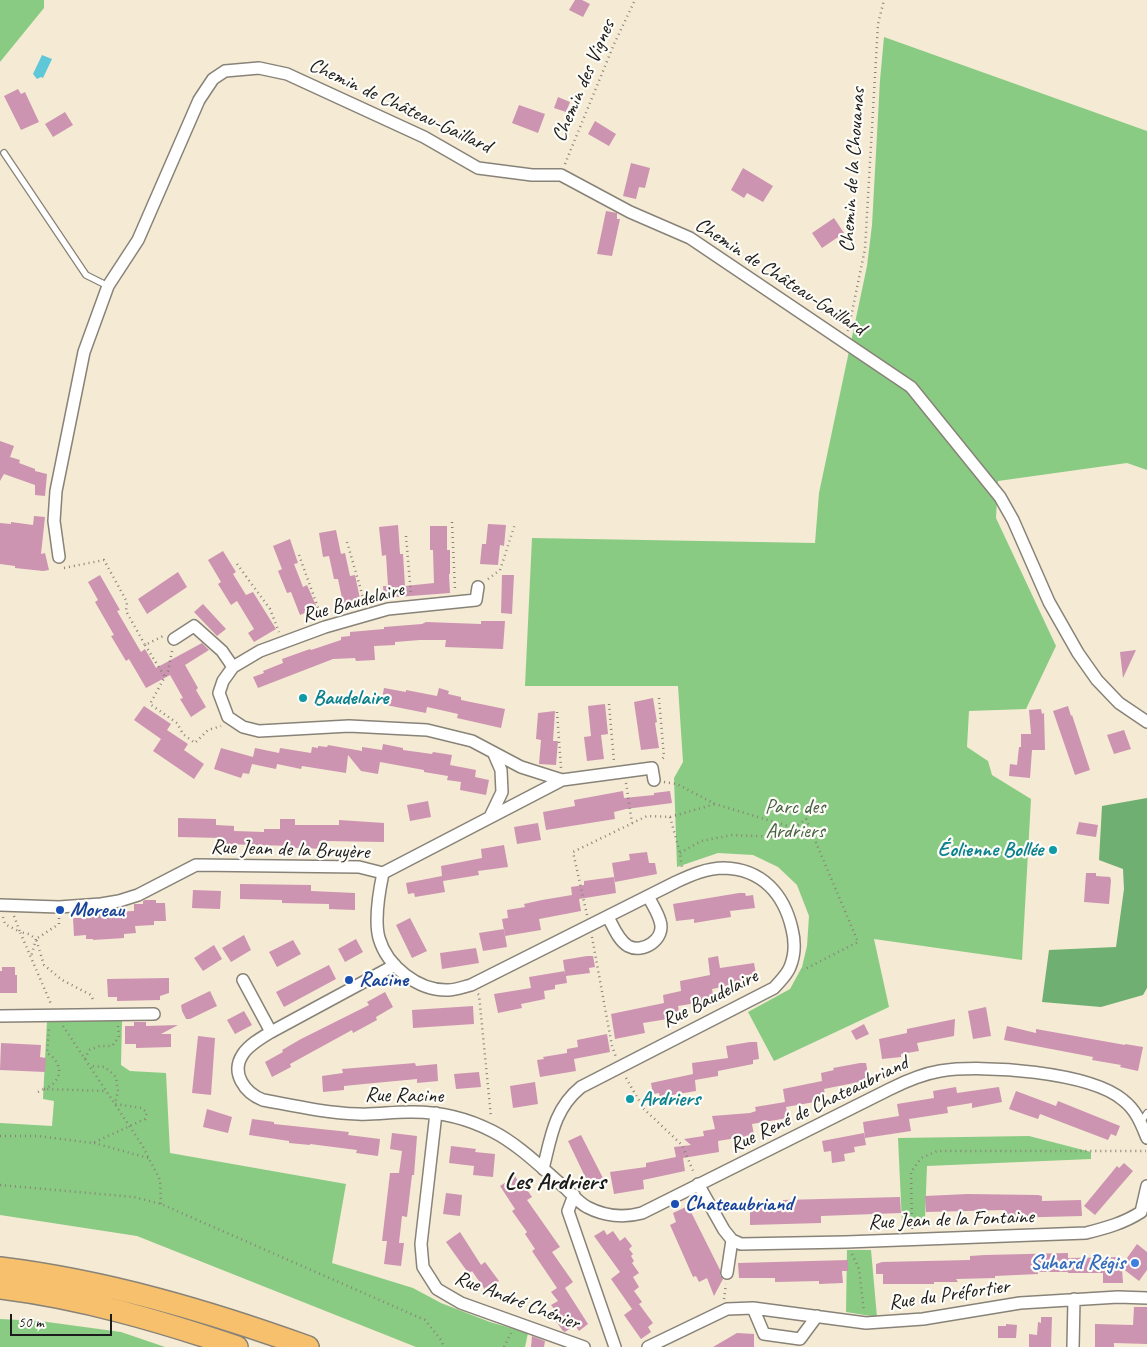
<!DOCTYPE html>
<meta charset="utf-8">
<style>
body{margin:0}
#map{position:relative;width:1147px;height:1347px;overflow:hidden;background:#f5ead4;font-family:Caveat,sans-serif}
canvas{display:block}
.scale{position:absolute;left:10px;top:1314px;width:102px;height:22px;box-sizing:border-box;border:2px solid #1c1c1c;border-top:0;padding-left:6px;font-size:15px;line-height:18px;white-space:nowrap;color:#1c1c1c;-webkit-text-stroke:4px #fdfcf7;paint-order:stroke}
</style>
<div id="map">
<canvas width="1147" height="1347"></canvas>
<div class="scale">50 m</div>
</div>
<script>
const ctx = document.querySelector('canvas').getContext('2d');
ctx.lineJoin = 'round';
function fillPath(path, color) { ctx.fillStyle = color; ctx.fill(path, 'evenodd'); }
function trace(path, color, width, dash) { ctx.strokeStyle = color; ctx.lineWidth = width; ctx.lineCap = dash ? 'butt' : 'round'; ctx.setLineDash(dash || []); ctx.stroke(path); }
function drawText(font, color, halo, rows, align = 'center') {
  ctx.font = font + ' Caveat,sans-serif'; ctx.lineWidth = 4.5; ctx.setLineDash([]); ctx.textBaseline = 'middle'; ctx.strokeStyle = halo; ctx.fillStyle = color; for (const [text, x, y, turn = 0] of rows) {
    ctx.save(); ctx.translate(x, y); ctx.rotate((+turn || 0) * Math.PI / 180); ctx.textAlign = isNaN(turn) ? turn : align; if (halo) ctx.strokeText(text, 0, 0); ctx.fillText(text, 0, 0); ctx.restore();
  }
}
const green = new Path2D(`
 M0,0H44V8L0,62Z
 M884,37L1147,131V470L1127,463L998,481L996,518L1056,646L1026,709L969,711L967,747L988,761L992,775L1031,799L1022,960L874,939L889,1007L774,1061L748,1012L790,989L802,967L807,946L809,916L797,885L778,867L753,855L718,853L677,867L674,778L683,762L678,686H525L532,538L815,543L819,493L867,266L872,225L880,80Z
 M47,1021H122L121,1065L130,1071L166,1073L170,1153L346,1184L332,1263L413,1288L441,1303L490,1322L528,1333L525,1347H416L137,1236L0,1215V1123L52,1126L54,1101L43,1099Z
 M1029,1136L1091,1152V1159L927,1166L925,1218L902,1223L898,1138Z
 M847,1250H871L877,1317L846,1312Z
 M0,1319L40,1321L121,1332L165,1347H0Z`);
const forest = new Path2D(`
 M1147,798V988L1143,995L1101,1007L1042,1002L1049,950L1116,947L1124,889L1123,869L1099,860L1102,806Z`);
const water = new Path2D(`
 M42,55L52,59L43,78L41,77L37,79L33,74Z`);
const building = new Path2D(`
 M575,0H582L590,4L583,17L569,10Z
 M18,89L21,94L25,92L39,122L21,130L4,96Z
 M558,97L570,102L566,112L554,108Z
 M519,105L545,114L538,133L512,123Z
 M65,112L73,125L53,137L45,124Z
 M595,121L616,134L609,146L588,134Z
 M631,163L650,168L645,188L639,187L636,199L623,196Z
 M743,168L773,186L763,202L747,193L744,198L731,190Z
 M606,211L617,213V219H620L612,256L597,254Z
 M834,218L844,233L822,248L812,233Z
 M0,441L14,446L10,457L20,460L19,463L35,469V471L47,474L45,496L35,495V485L4,474L0,481Z
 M34,516L45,517L41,554L45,553L49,570L43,571L15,568V566L0,564V523L11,524V522L33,525Z
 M488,524L506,525L504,546L500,545L498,565L480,564L482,544H486Z
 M398,525L400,554H403L405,586L434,583L433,550H430V526H447V550H450V574H449L450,593L384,598L383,586H388L386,555L382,556L379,527Z
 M336,530L341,554L345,553L350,576L355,575L360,599L343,603L338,579H334L329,556L323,557L319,533Z
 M290,539L298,563L294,564L303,587L307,585L317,608L300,615L291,592L287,593L278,571L282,569L273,546Z
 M223,551L236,572L233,574L246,595L253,592L276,629L254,642L248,633L254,629L237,601L231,605L218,584L221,582L208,560Z
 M178,572L187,587L147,614L138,599Z
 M100,575L120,610L117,611L141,652L145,649L156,668L202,643L209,650L185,665L198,688L196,690L206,707L191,717L180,699L183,698L170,675L146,688L129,659L126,661L111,636L114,635L95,602L98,600L88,582Z
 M502,575H514L512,614L501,613Z
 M203,604L226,629L217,636L194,612Z
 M481,621H505L503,649L445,647L446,640H420L395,642V645L374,646L375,660L356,661L355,658L333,659L258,688L253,677L264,673L263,671L283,663L282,659L310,649L311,650L341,640V637L350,636V632L384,629V627L422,624L426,622L481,624Z
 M1136,650L1123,678L1120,652Z
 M384,688L406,692V690L437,696L439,688L449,691L448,694L461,697V700L505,709L501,728L457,718L458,714L445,711L427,707L426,713L381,704Z
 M653,698L657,722L655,723L659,748L641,750L634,702Z
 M605,704L608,734L601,735L604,759L587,761L584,737L591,736L588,706Z
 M144,706L171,724L167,730L188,744L184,750L204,764L194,779L153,751L161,739L134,720Z
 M1068,706L1071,716L1072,715L1090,770L1075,775L1053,711Z
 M1041,709L1042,714L1044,713L1045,750H1032L1030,778L1009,776L1010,764L1017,765L1019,747H1021V734H1031L1029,710Z
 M555,711L553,741H558L556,765L539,764L541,740L536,739L538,713Z
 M1124,730L1131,749L1114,754L1107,735Z
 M383,744L403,748V750L432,754L433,752L452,755L450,765L476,770L475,777L489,780L486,795L460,790L461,782L447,780L448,776L424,772V770L380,762L378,774L361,771L348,755L346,773L302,766L301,769L277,764L276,769L252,764L249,774L243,773L241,778L214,769L221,748L253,757L255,748L279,753L280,748L311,753L312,747L318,748V746L327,747L328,745L362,751V747L382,750Z
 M623,791L624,798L654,795V793L670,791L672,803L626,809L614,812L615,819L546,830L543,812L575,806L574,800Z
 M428,801L431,817L410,821L407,805Z
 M178,818L216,819V825L234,826V831L264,832V829H280V819H295V825H339V820L384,823V842L326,841V849L300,848H294V846L221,844L222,838L178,837Z
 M1079,822L1098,825L1096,837L1076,834Z
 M538,823L541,840L517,844L514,827Z
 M504,845L508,867L478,871L479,875L443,881L445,892L415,897L414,893L408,894L406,883L442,876L441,866L482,858L481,849Z
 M647,852L649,863H655L657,874L615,882L612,863L630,860L629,854Z
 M1086,873H1096V876L1110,877L1111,880L1109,904L1084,902Z
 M614,877L616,893L579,899L581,911L539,919L541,930L505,936L502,919L508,918L507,910L525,907L524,904L542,900L572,895L571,887L584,885V881Z
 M240,884L311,885V891L355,893V910L329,909V904L282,903V900L240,899Z
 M193,890L221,891L220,909L192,908Z
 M739,893H745L746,896L753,895L755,908L730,911L731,917L712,920L694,923V919L676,921L673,904Z
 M145,900H156V903H165L166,921H154V925L135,926L136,933L124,934V938L93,940V939H86V935L74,936L73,918H82V913L134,911V904H143V901Z
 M410,918L427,951L412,958L396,925Z
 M504,929L507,947L483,951L479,933Z
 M244,935L251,950L231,962L222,948Z
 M356,939L363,952L345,962L338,949Z
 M293,940L301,954L277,967L269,952Z
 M214,945L222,959L203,971L194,958Z
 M476,948L479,963L442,969L440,953Z
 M587,956H593L595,967L589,968L590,973L566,976L567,983L555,985V989L544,991L545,999L521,1004L522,1008L498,1013L494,994L531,988L529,977L565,971V974L563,960Z
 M718,956L720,968L754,963L757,980L712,989L714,1000L678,1006L680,1017L643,1023L645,1033L615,1039L611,1014L664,1003L663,995L681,991L680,981L710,975L708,958Z
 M329,965L336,979L284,1007L276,992Z
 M2,967H15V975H17V993H0V971H2Z
 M169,978V993L160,996V1000L117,1001V997H108L107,979Z
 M210,991L217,1006L190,1019H186L182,1011L181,1005Z
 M385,992L393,1007L376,1017L377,1020L353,1033L352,1030L290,1064L291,1067L272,1077L265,1062L283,1052L282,1050L301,1039L369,1005L367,1002Z
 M473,1006L474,1024L413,1028L412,1010Z
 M986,1007L991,1036L973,1039L968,1011Z
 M244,1011L252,1025L235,1034L227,1020Z
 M955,1019L954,1036L917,1043L919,1051L901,1054V1057L882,1059L879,1039L907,1033V1029Z
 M134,1022H146V1026L178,1025L161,1034H171V1047L136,1048V1044H125V1026H134Z
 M864,1024L869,1034L856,1040L851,1031Z
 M1007,1026L1036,1033V1029L1125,1045V1044L1143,1047L1138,1071L1120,1067L1121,1065L1092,1060L1093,1057L1004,1040Z
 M607,1034L610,1052L574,1059L576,1071L540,1077L537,1060L544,1059L543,1057L567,1053V1049L578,1047L577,1040Z
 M198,1036L215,1038L211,1095L192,1093Z
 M750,1042H757L759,1059L753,1060V1064L718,1071V1076L695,1080L696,1091L660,1097L659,1093L653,1094L651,1083L693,1074L692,1063L728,1058L726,1046Z
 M1,1043L41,1045L40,1057L46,1058L45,1072L0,1070Z
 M415,1063L416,1066L437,1064L438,1081L417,1083V1079L364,1084L344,1086V1090L323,1092L322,1076L343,1073L342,1069Z
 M860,1063H866L869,1080L824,1089L826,1100L786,1107L788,1118L752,1124L754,1135L718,1141L719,1152L683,1158L685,1171L643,1180L644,1189L614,1194L610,1172L646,1167V1163L676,1157L674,1147L691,1145L684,1139L704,1136L703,1131L715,1129L712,1116L750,1113L756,1111L755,1107L785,1102L783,1089L822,1081L821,1073L834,1070L833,1068Z
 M479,1072L481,1087L456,1089L454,1074Z
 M535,1082L538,1104L513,1108L510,1086Z
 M956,1087L957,1093L999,1087L1002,1102L972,1108V1103L947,1107L948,1113L909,1119L911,1131L865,1138L863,1122L899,1116L897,1104L934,1098L933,1091Z
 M1016,1091L1056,1106L1058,1101L1120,1126L1116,1136L1111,1134L1108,1140L1040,1114L1038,1119L1009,1109Z
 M207,1109L232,1117L228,1133L203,1127Z
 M252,1119L274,1122V1124L349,1132L348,1135L380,1139L378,1156L356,1153L357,1150L310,1144V1145L289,1143V1141L249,1135Z
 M392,1133L417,1136L414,1175H412L407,1217L402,1216L399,1243H404L401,1266L384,1264L387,1241H382L390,1173H399L402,1151L390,1149Z
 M864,1133L866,1145L854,1147L855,1152L844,1154L845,1161L832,1163L831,1151L824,1152L822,1141Z
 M581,1135L604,1180L590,1187L568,1141Z
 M451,1146L476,1149L475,1152L495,1154L493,1177L473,1175L474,1166L449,1163Z
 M1124,1163L1133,1171L1095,1215L1084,1206L1117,1166L1119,1168Z
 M515,1176L519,1183L521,1181L532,1197L527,1200L560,1247L552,1252L573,1282L565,1288L588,1324L579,1331L575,1325L565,1332L563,1331L550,1313L555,1310L551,1305L558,1301L551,1292L557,1288L532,1251L535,1249L525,1234L527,1232L512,1211L515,1209L500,1186Z
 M446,1193L462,1195L460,1216L443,1214Z
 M967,1194L1038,1195L1042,1196V1201L1081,1200L1082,1216L1005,1218V1210L926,1212L925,1196Z
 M900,1197L901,1213L821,1216V1223L750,1225V1208L783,1206V1200Z
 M688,1206L720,1270V1275L723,1279L714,1296L707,1278L699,1282L696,1276L693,1277L670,1225L676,1222L673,1213Z
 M604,1230L607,1235L613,1231L620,1241L625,1237L632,1246L629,1249L633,1254L631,1256L634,1261L632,1263L639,1273L633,1277L639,1287L634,1291L642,1302L632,1309L611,1279L620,1272L594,1236Z
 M460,1232L481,1265L485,1262L499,1281L486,1291L472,1271L469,1274L446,1242Z
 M1137,1244L1147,1252V1270L1139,1281L1122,1268L1123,1283H1103V1273H1068V1272H1038V1274L995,1276V1278L956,1279L958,1282H934V1284H883V1274H876V1264L882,1262L970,1260V1256L985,1255L1068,1253V1258L1122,1257V1265Z
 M848,1260V1271H842L843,1283L819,1284V1281L775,1282V1278H739L738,1263Z
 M639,1304L653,1323L648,1327L651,1332L641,1339L624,1315Z
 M1134,1307H1147V1344L1114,1343V1347H1095V1324L1133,1325Z
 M1041,1317H1052L1051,1347H1029V1334L1037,1335L1038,1322L1041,1323Z
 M1006,1324L1017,1325L1016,1338H998V1326H1006Z
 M737,1333L754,1334V1347H713Z
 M532,1336L545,1341L544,1347H531Z`);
const path = new Path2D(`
 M565,164L614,44L635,0
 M848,331L865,249L878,24L884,0
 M452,522L455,590
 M406,536L411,595
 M347,542L365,604
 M299,555L321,616
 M237,564L270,609L279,632
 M64,568L104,560L127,602L126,611L145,645L163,636
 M488,579L500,570L515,524
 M145,645L165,677
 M172,651L168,671L150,704L177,723L183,734L195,743L208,730L221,726
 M659,698L664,757L661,760
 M609,704L614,762
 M557,712L561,768
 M664,782L677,784L715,804L794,828
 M626,783L632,823
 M670,817L680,853L682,867
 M680,853L701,841L732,835L777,837L794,828L806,819L858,942L803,970
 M587,915L573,852L647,816L670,817L715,804
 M14,916L20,932L29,934L36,939L31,957
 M3,917L5,924L20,932L51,1004
 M59,918V924L36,939L44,965L62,980L91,995L94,1002
 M592,937L612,1046L616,1057
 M478,994L479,995L491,1117
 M63,1026L142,1145L160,1180L161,1204
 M85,1059L89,1050L100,1046H112L119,1037L118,1026
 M626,1078L644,1109L682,1145L694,1173
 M44,1089C63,1082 64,1063 47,1053L49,1026
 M38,1092L44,1089L106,1091
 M0,1136H38L93,1143L145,1119L147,1113L142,1108L115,1104L118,1091L116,1077L105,1067L90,1066
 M94,1143L148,1158
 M0,1185L134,1197L161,1204L425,1320L441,1340L444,1347
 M912,1229L911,1172L921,1158L937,1151H1146
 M852,1254L859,1269L864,1312
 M724,1299L726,1284
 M504,1347L511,1333`);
const lane = new Path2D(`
 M4,153L86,275L108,286
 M1141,1122L1147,1113`);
const street = new Path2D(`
 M59,557L54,521L56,491L84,352L108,286L138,240L199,100L213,79L225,71L259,68L287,74L424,137L478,168L532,175H561L630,212L690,238L911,387L1000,497L1013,520L1049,602L1078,653L1097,680L1119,703L1147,722
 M478,587L476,600L388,609L325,627L260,651L233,667L223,681L219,693L228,717L243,727L259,731L349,726L427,730L472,741L521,767L562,780
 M174,639L194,626L222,651L233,667
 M490,817L502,792L501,770L494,754
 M0,905L59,907L101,904L119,901L138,895L196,865L359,867L383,873
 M608,917C613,926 618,940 628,946C643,954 666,939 660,921C658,913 652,904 648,896
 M395,965L271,1032C261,1038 249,1045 243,1054C230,1073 245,1093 263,1100C295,1106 326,1113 358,1114C374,1115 391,1112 407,1112C437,1111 465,1117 492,1131C518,1144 542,1168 564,1187C571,1193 579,1203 587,1207C604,1216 624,1218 642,1213L890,1089C906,1081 922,1074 940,1071C983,1064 1090,1072 1123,1100C1136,1110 1141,1123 1147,1138
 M243,980L271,1032
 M0,1016L154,1014
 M436,1113L421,1244L423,1267L437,1289L461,1303L584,1347
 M543,1169C551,1137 554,1109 581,1087L774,988C780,981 787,975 790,967C795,955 795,941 792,929C784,894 762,869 724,868C707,868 691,875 676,882L471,985C463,987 456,990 448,990C418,991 387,966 379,938C374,919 379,892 383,873L562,780L652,768L654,780
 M698,1184L724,1230L732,1240L741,1244L846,1242L1086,1233C1106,1228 1124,1223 1141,1212L1147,1186
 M574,1195L568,1211L615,1347
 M727,1273L732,1240
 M753,1308L764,1334L800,1339L817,1316
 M648,1347L727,1309L753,1308L866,1323L923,1319L1020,1303L1118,1297L1147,1298
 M1073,1347L1074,1299`);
const highway = new Path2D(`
 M0,1268C106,1281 208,1311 308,1347
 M0,1288C81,1298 160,1321 237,1347`);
const markers = [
 [303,698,5,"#0f9aa8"],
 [1053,850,5,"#0f9aa8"],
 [60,910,5,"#1a4fb4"],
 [349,980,5,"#1a4fb4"],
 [630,1099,5,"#0f9aa8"],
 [675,1204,5,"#1a4fb4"],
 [1135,1263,5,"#3f7fe0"]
];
const streetNames = [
 ["Chemin des Vignes",584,81,-67],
 ["Chemin de Château-Gaillard",400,106,25],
 ["Chemin de la Chouanas",853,170,-86],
 ["Chemin de Château-Gaillard",780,277,33],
 ["Rue Baudelaire",353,603,-15],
 ["Rue Jean de la Bruyère",290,850,2],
 ["Rue Baudelaire",710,999,-27],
 ["Rue Racine",404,1096,1],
 ["Rue René de Chateaubriand",819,1105,-26],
 ["Rue Jean de la Fontaine",951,1220,-2],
 ["Rue du Préfortier",949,1295,-8],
 ["Rue André Chénier",517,1301,21]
];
const cultureNames = [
 ["Baudelaire",313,698],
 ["Éolienne Bollée",1043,850,"right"],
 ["Ardriers",640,1099]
];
const parkNames = [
 ["Parc des",795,807],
 ["Ardriers",795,831]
];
const transitNames = [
 ["Moreau",70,910],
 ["Racine",359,980],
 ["Chateaubriand",685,1204]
];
const shopNames = [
 ["Suhard Régis",1125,1263]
];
const quarterNames = [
 ["Les Ardriers",555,1183]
];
fillPath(green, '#8acb83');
fillPath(forest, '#6faf71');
fillPath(water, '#5ec8d9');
fillPath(building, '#cc94b0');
trace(lane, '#888378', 8);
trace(street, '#888378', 14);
trace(highway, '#888378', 24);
trace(path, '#888378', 2.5, [1, 4]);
trace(lane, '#fff', 5.5);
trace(street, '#fff', 11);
trace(highway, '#f7c06c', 21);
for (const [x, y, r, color] of markers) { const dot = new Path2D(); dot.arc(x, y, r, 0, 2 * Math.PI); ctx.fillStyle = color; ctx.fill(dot); trace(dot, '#fdfcf7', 2); }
drawText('21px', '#1c1c1c', '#fdfcf7', streetNames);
drawText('bold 21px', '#0d838f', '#fdfcf7', cultureNames, 'left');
drawText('21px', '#486245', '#fdfcf7', parkNames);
drawText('bold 21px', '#164399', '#fdfcf7', transitNames, 'left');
drawText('bold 21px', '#366cbe', '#fdfcf7', shopNames, 'right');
drawText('bold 24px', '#1c1c1c', '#fdfcf7', quarterNames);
</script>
